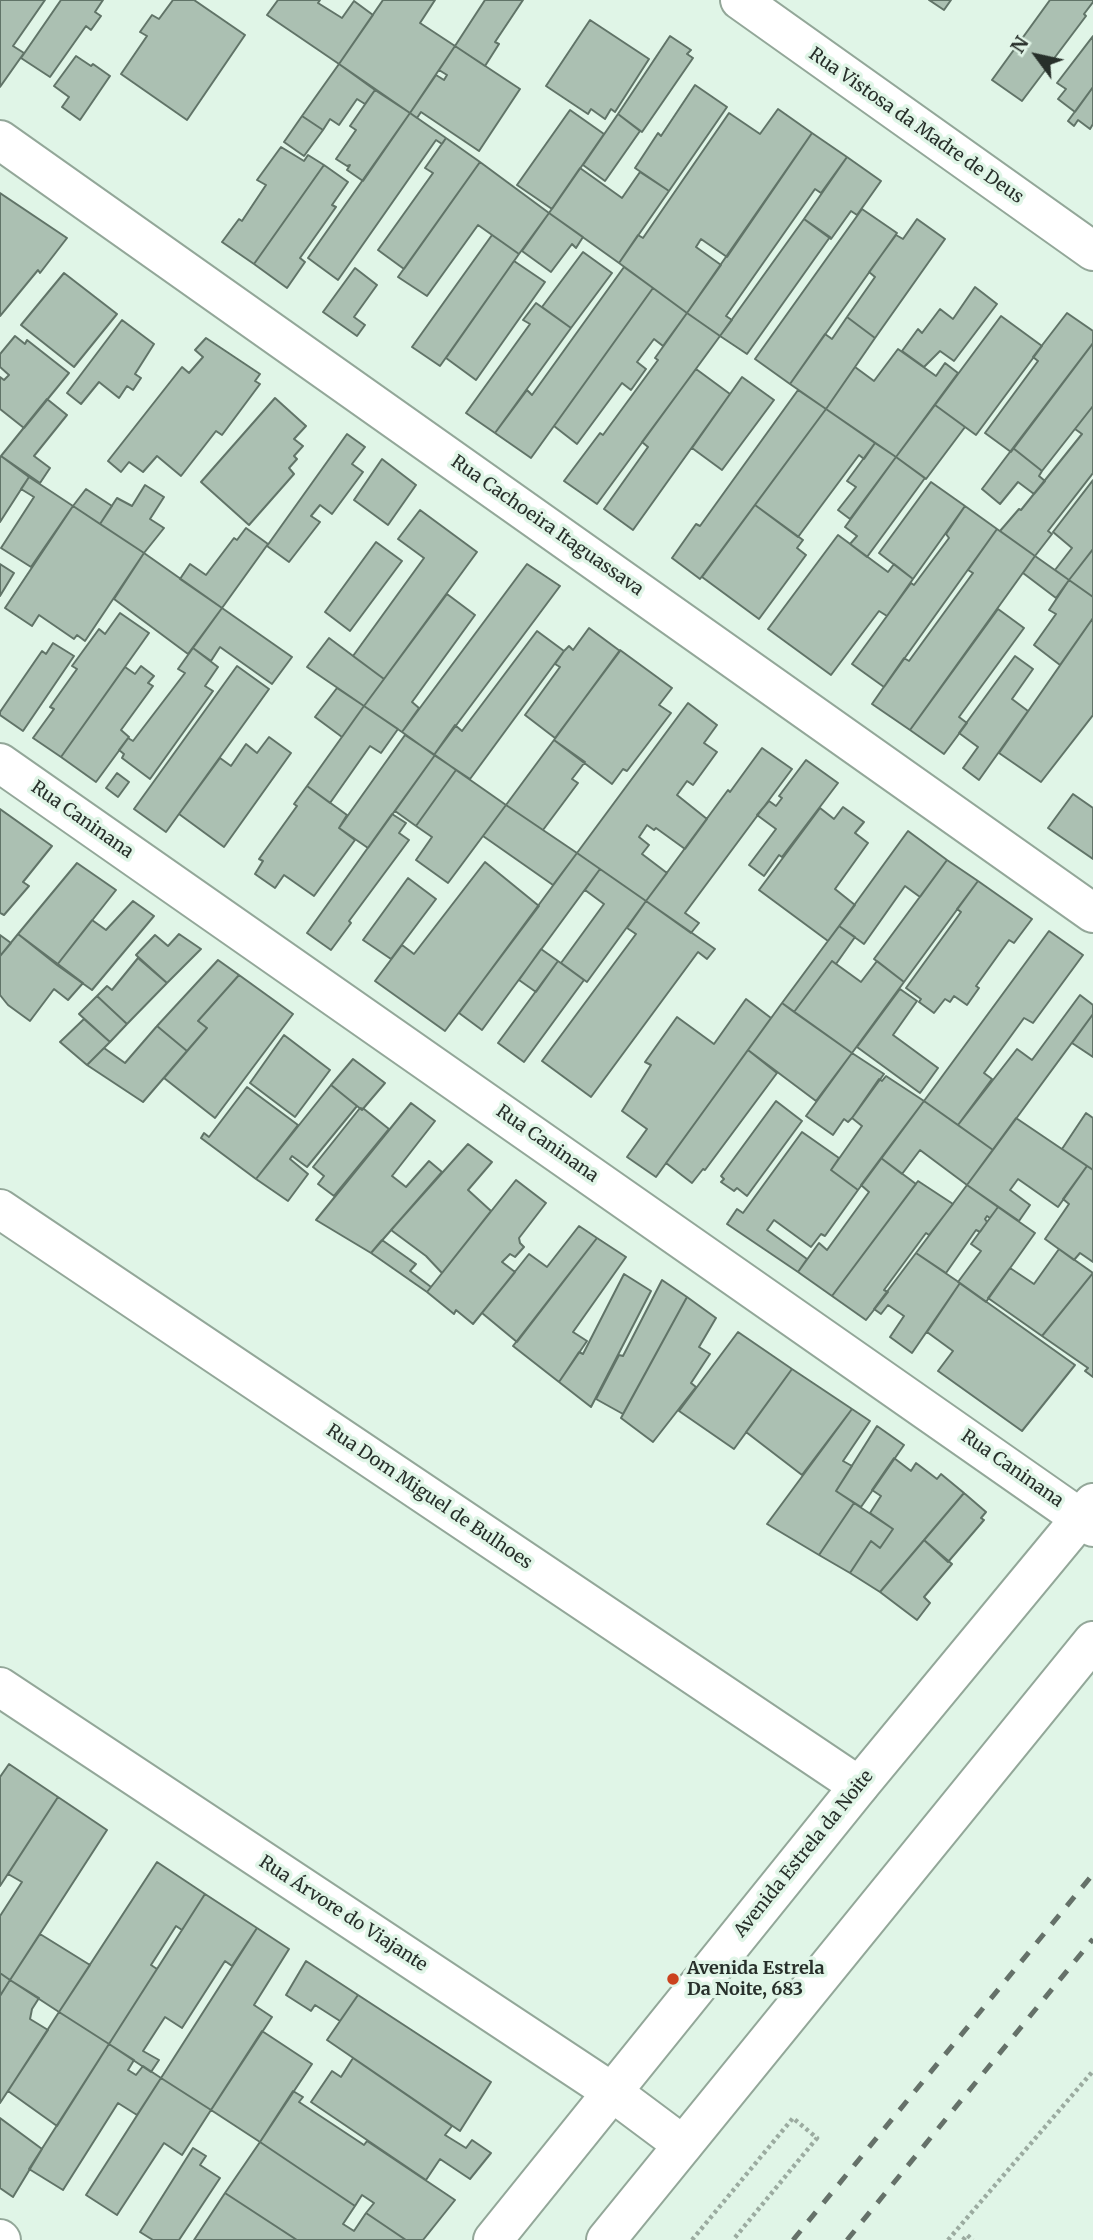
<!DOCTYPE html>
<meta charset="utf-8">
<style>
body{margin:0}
#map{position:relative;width:1093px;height:2240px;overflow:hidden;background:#e0f5e7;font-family:Merriweather,serif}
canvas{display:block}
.north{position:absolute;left:1002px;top:21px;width:70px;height:70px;-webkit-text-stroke:5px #e0f5e7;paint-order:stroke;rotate:303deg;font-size:19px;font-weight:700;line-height:28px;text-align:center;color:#272f2a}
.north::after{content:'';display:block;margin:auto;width:24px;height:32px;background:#272f2a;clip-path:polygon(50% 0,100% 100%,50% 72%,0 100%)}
</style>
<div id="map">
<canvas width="1093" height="2240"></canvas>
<div class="north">N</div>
</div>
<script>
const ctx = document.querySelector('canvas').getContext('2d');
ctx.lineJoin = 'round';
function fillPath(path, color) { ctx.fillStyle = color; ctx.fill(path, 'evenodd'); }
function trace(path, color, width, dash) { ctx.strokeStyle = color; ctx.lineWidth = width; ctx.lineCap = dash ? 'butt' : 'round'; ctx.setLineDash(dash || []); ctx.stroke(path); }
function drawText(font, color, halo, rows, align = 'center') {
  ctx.font = font + ' Merriweather,serif'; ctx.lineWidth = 7; ctx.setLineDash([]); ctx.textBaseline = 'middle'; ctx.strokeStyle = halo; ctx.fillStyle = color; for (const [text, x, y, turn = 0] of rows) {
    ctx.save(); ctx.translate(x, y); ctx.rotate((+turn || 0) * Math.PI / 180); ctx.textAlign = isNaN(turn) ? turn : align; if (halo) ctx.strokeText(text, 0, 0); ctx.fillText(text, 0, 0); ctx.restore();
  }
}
const building = new Path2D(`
 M0,0H45L13,46L24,53L0,87Z
 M61,0H103L95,12L101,16L91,30L86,26L50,77L21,58Z
 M173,0H194L245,35L187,120L121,74L147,36L140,32L152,15L159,19Z
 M278,0H320L318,3L342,18L354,1L373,15L339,64L267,15Z
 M383,0H435L420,23L455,46L410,113L339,64Z
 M485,0H523L495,42L499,44L485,66L455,46Z
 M929,0H951L944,10Z
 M1050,0H1093V2L1084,14L1086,16L1022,101L992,80Z
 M590,20L649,59L615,112L611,109L605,119L591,109L588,114L546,86Z
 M670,36L691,50L687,54L693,58L642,132L618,114Z
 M1093,36V87L1075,112L1058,99L1066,89L1057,83Z
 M455,46L520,89L479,151L421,112L417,118L410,113L436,75L444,80L447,75L439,70Z
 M76,56L91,66L93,64L110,76L80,120L62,107L69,97L54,86Z
 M339,64L375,90L365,104L357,99L339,125L330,119L323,130L302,116Z
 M695,85L727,107L669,191L635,168L658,133L661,136Z
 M1093,87V124L1090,129L1078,120L1074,126L1068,121Z
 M375,90L410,113L363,181L347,170L350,165L347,166L336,159L356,130L350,126Z
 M778,109L812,133L727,257L701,239L696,247L721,265L687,313L619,263L638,235L643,238L729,113L760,134Z
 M570,110L604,134L552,209L517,185Z
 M410,113L446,138L442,144L436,140L338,280L308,258Z
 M618,114L640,131L605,181L583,165Z
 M302,116L323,130L304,156L284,142Z
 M812,133L847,157L821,193L815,189L726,316L732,320L720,336L687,313Z
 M446,138L480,162L404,269L378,250L433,173L425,168Z
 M281,147L304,161L308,155L324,165L254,264L222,242L239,219L242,221L266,185L257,180Z
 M847,157L881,181L857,215L851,211L831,239L804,219Z
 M480,162L549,213L519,254L478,225L427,296L398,277Z
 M324,165L348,182L332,205L336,207L300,258L305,262L287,288L254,264Z
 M580,168L622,198L640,172L669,191L619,263L549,213Z
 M0,193L67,238L40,273L38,270L0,316Z
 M862,209L897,233L790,384L755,359Z
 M549,213L583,237L576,248L572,244L551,272L522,251Z
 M804,219L830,237L747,354L720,336Z
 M917,219L945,239L875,338L847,317L875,277L869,272L896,235L903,239Z
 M492,235L519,254L440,366L412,347Z
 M583,252L612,273L571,328L542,307Z
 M514,261L545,282L476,380L446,358Z
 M624,267L653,288L531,458L495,433L527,390L532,395Z
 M355,268L377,285L354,317L365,325L357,336L323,312Z
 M64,273L117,314L74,367L21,325Z
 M975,287L997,304L954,361L940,351L924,367L902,351L918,329L922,333L940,309L953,319Z
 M653,288L687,313L663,346L654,339L637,362L646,369L631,390L622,383L577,444L554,426Z
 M536,303L571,328L495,433L466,413L530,324L523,320Z
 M687,313L720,336L597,504L564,481L600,433L603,435L658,360L655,358Z
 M1067,313L1093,331V343L1011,452L985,433L1038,361L1033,357Z
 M1001,316L1042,346L976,435L935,405Z
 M847,317L875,338L826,409L790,384L825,334L832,339Z
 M122,320L154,344L135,374L141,378L133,390L127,386L119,398L99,382L81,404L67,393Z
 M15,336L25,344L27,340L69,373L24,428L0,409V377L4,380L9,375L0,367V354Z
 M206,338L260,374L255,381L260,384L222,435L216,431L181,476L157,456L143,472L129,462L121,472L108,461L182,367L189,373L203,357L195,350Z
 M1093,343V406L1042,471L1013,448Z
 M898,349L936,376L945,363L958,373L896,457L826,409L855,367L874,381Z
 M696,369L730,394L633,530L604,509L648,447L642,442Z
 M742,377L774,400L722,470L692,448Z
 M798,390L826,409L700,579L672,558L696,524L700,526Z
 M275,398L306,426L294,439L303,446L294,456L297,459L289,468L294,474L249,525L201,482Z
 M47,399L67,415L34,456L50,468L40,483L1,456Z
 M935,405L965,427L926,479L896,457Z
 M1093,406V473L1048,531L1052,534L1035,556L1000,531L1019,509L1021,510L1082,434L1075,429Z
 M826,409L875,443L864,459L859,455L798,537L755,505Z
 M347,434L365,447L352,464L363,472L332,514L320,505L311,516L320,522L289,562L267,546Z
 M875,443L896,457L850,519L838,510L856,487L847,481Z
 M1013,448L1042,471L1039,476L1045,481L1034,494L1018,482L1000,504L982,489Z
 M1,456L29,477L0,522V458Z
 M896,457L925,478L867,557L850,544L857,536L845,527Z
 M382,459L416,485L388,525L354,500Z
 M29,477L73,506L31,567L1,548L34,497L21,489Z
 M1093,480V549L1069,580L1055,570L1072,548L1053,532Z
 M931,482L965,506L913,579L879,553Z
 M145,485L164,497L150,519L164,528L144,553L100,524L117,498L132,506Z
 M86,489L112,506L100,524L73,506Z
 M755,505L803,540L797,548L806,555L759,619L702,577Z
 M73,506L144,553L85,641L77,635L74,639L39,615L32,626L5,608Z
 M965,506L997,529L884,687L852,664L911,583L914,585L949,538L946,534Z
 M420,510L477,552L384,679L353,656L424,558L398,539Z
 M246,528L268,544L222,608L180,579L190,564L206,575L234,538L237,540Z
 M997,529L1035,556L910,730L872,704L904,658L909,661L973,573L968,570Z
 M838,535L888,572L894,564L913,579L887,616L879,611L831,675L768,629Z
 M376,542L402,561L350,631L325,612Z
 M1093,549V597L1069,580Z
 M144,553L222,608L188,654L114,599Z
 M1035,556L1069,580L1056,598L1023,573Z
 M0,564L14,573L0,596Z
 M527,564L560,586L434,755L402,732Z
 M1069,580L1093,597V618L1060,665L1034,645L1056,614L1049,610Z
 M447,594L475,615L412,702L419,708L402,732L364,706Z
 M222,608L292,657L272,684L220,647L211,661L193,648Z
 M998,609L1024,628L959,717L967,723L944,754L910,730Z
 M120,613L149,633L61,757L33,738L54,709L50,707L77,669L72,666L99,629L105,634Z
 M1093,618V715L1041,782L999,753Z
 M589,628L620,651L555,738L525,715L560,667L555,664L564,651L569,646L573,650Z
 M537,631L564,651L470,779L434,755L455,725L462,731Z
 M329,638L384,679L364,706L307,667Z
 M53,643L74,656L23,731L0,715V712L42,651L46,654Z
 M193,648L218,667L205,686L213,691L150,779L122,758L124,754L119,750L128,738L133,741L185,673L178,669Z
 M620,650L672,688L659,705L671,713L627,771L623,769L612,784L554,740Z
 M1015,656L1033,669L1012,699L1028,711L979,780L963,768L978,747L959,733Z
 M141,666L154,676L148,683L153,686L121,730L129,737L96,782L61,757L125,667L135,674Z
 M237,666L269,689L166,832L134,809Z
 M337,688L364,706L342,737L315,717Z
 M688,703L717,725L704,743L717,752L693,785L687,781L677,795L707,819L685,849L656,828L654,830L647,825L639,837L649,845L642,854L667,873L646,901L577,853Z
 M364,706L398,729L381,753L370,746L330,803L307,786Z
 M405,735L435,755L368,848L339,828Z
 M269,737L291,753L224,847L179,814L220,758L231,766L246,744L257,753Z
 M554,740L585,762L572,779L578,783L543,830L506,805Z
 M762,748L792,769L685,913L699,923L691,933L646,901L728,790L730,792Z
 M435,755L456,770L416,826L395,811Z
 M806,760L838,783L782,857L779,855L764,876L749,865L776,829L757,815L769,801L776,806L782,798L779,796Z
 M456,770L506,805L448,883L416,860L432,837L416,826Z
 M117,773L129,782L118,797L106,788Z
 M307,786L347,815L339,828L355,840L314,896L284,875L275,888L255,874L263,861L259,859L297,806L294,804Z
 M1073,794L1093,808V859L1048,828Z
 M506,805L577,853L553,885L483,836Z
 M843,807L864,822L855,833L868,843L835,889L855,905L828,941L759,890L820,808L834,819Z
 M0,809L52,846L23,882L29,886L4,915L0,913Z
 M392,814L406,823L399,833L409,840L349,921L351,923L331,950L307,933Z
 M908,831L947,860L920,897L905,886L864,944L839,926Z
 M577,853L600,869L482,1030L459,1013Z
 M947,860L978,881L904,982L874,959Z
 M485,862L539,906L445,1031L375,981L402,945L414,954Z
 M77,863L116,890L57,965L18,934Z
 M600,869L646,901L587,982L561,963L604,904L585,890Z
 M408,878L436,899L391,959L363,940Z
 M978,881L1032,919L1014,943L1009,940L976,986L979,988L967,1005L954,996L950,1002L945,999L934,1013L919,1002L921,999L906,988L961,912L957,909Z
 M133,901L154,916L92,990L57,965L92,920L106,930Z
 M646,901L715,949L707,959L698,952L591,1097L542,1061L636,934L627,928Z
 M839,926L855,937L836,964L832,961L794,1012L782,1003Z
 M1049,931L1083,955L1033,1023L1024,1018L984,1073L992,1079L958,1125L924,1101Z
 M18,934L83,983L68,1000L54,989L30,1021L8,1005L0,995V956Z
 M179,934L201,949L167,983L136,955L155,935L168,946Z
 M0,935L11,943L0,956Z
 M541,949L558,961L536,992L519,980Z
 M138,958L167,983L127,1024L97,996L107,986L112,990Z
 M218,960L239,975L198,1021L207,1028L187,1051L157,1026Z
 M558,961L584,980L524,1062L498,1043Z
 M832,961L861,982L877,961L904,982L852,1053L794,1012Z
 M239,975L293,1014L215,1118L164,1078L207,1028L198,1021Z
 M900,989L917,1001L893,1035L938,1068L920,1093L857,1047Z
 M1080,995L1093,1005V1014L993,1150L958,1125L1017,1049L1032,1060Z
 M97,996L127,1024L110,1042L79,1014Z
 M746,999L771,1018L656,1177L627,1157L647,1129L622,1111L651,1065L645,1062L677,1017L714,1044Z
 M782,1003L852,1053L816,1101L748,1050Z
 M1093,1014V1057L1072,1043Z
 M84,1019L110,1042L87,1065L60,1042Z
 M157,1026L187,1051L143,1102L87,1065L104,1048L125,1063Z
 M284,1035L330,1070L295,1117L250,1083Z
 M748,1050L777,1073L705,1170L703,1169L692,1183L666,1163Z
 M852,1053L884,1074L852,1118L848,1122L844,1119L833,1135L806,1116Z
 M353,1059L385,1083L362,1110L331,1085Z
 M886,1076L924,1101L858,1190L831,1170L862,1126L852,1118L879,1079L882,1081Z
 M331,1085L357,1106L307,1167L292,1156L290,1159L308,1174L288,1201L256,1179Z
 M247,1087L298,1125L256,1179L201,1138L204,1133L209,1137Z
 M776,1101L802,1121L747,1196L737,1188L734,1191L721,1182L724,1179L721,1176Z
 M924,1101L993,1150L967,1185L920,1150L902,1174L881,1158Z
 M411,1103L435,1121L392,1176L406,1187L429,1161L442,1172L371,1253L316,1220Z
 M360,1108L364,1109L389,1129L334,1196L318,1184L324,1176L313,1167Z
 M1086,1113L1093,1118V1170L1062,1149Z
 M1016,1118L1087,1166L1058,1207L1018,1179L1010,1190L1030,1205L1019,1221L967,1185Z
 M802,1132L839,1158L831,1170L858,1190L825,1236L821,1234L811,1247L774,1220L767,1230L807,1259L798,1272L727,1224L737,1209L743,1213Z
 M468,1144L492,1162L468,1190L491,1211L442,1273L426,1256L391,1230Z
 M881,1158L916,1184L832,1296L798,1272L819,1243L827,1250L869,1192L861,1185Z
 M1087,1166L1093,1170V1262L1080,1253L1074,1260L1045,1239L1069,1204L1063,1199Z
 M516,1180L546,1203L519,1238L520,1243L524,1247L515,1257L510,1254L502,1262L515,1272L473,1324L456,1310L454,1314L427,1292Z
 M918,1181L953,1204L929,1235L926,1233L884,1290L888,1292L866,1320L832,1296Z
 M967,1185L998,1207L990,1218L987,1216L985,1219L987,1222L980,1232L976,1230L946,1273L916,1253Z
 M998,1207L1035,1233L986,1302L958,1282L981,1251L971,1244Z
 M579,1226L597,1238L517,1342L482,1313L529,1254L547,1267Z
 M597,1238L626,1257L573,1332L587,1341L559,1382L513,1346Z
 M382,1240L416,1264L410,1271L431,1287L427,1292L371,1253Z
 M1059,1249L1093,1273L1042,1336L988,1298L1010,1268L1034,1284Z
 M916,1253L960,1283L912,1353L890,1337L904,1316L888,1305L881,1314L874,1309Z
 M1093,1273V1377L1085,1371L1088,1368L1042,1336Z
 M624,1274L651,1291L591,1407L559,1382L579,1352L583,1354Z
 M662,1280L687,1297L623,1414L596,1399L619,1355L623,1356Z
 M960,1283L1075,1365L1022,1431L938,1371L953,1351L927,1332Z
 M687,1297L716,1318L699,1347L710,1354L691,1383L696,1387L653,1442L621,1418Z
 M738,1332L792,1369L734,1449L679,1411Z
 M792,1369L852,1409L802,1475L746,1432Z
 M852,1409L870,1421L843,1461L852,1466L836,1491L854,1503L819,1555L767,1524Z
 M877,1426L904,1445L861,1507L836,1491Z
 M894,1458L911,1471L916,1463L937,1479L941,1474L964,1493L880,1592L850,1573L871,1541L880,1548L893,1529L870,1513L881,1496L872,1490Z
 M964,1493L986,1512L981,1518L984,1520L948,1562L924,1540Z
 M854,1503L893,1529L880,1548L871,1541L850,1573L819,1555Z
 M924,1540L952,1564L924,1597L930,1603L917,1620L880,1592Z
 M9,1764L58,1797L0,1886V1777Z
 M58,1797L107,1830L10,1980L0,1973V1916L22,1882L8,1874Z
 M157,1862L205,1894L182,1930L176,1926L151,1965L157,1969L109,2044L59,2012Z
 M205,1894L257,1928L232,1966L225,1961L182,2028L165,2017L143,2051L159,2060L151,2072L109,2044Z
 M257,1928L289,1949L254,2005L272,2017L211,2110L161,2078Z
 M40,1934L90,1965L59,2012L10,1980Z
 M306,1961L358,1995L340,2021L315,2005L311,2011L286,1995Z
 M0,1973L10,1980L0,1996Z
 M10,1980L39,1998L32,2009L30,2019L48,2030L0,2103V1996Z
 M358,1995L491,2082L460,2131L327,2040Z
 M59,2012L109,2044L57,2126L8,2091Z
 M262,2031L312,2064L260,2142L211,2110Z
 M109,2044L134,2060L128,2070L136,2075L143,2066L161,2078L137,2115L118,2103L63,2190L29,2169Z
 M353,2058L452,2126L445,2135L466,2148L472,2140L491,2153L470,2179L440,2159L426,2180L311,2102L332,2071L341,2077Z
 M161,2078L211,2110L182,2155L164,2143L117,2215L86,2195Z
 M293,2091L303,2097L299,2102L364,2145L367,2141L455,2200L423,2240H406L366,2213L374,2203L362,2195L355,2206L260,2142Z
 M0,2118L42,2149L13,2197L0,2188Z
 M260,2142L355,2206L343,2224L354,2231L366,2213L406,2240H297L225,2193Z
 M193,2148L206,2156L200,2165L220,2178L179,2240H153L140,2232Z
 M225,2193L297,2240H194Z`);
const path = new Path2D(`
 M692,2240L793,2118L817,2138L733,2240
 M948,2240L1093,2071
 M963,2240L967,2235L973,2240`);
const street = new Path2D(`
 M740,0L1093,251
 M0,140L1093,913
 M0,763L1093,1527
 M0,1209L859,1786
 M0,1687L612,2092L683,2145
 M0,2239L1,2240`);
const secondary = new Path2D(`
 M493,2240L859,1786L1093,1503
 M606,2240L1093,1641`);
const rail = new Path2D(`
 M793,2240L1093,1874
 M847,2240L1093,1939`);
const markers = [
 [673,1979,7,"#cb421e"]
];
const streetNames = [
 ["Rua Vistosa da Madre de Deus",916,126,35],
 ["Rua Cachoeira Itaguassava",547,526,35],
 ["Rua Caninana",82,820,35],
 ["Rua Caninana",547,1144,35],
 ["Rua Caninana",1012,1469,35],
 ["Rua Dom Miguel de Bulhoes",429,1497,34],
 ["Avenida Estrela da Noite",804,1854,-51],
 ["Rua Árvore do Viajante",343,1914,33]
];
const poiNames = [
 ["Avenida Estrela",687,1969],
 ["Da Noite, 683",687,1990]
];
fillPath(building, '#abc0b2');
trace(building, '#617468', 2);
trace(street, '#93a799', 42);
trace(secondary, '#93a799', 42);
trace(path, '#9baba0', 4.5, [3.5, 3.5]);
trace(street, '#fff', 38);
trace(secondary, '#fff', 38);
trace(rail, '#657169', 5, [12, 12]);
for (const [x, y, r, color] of markers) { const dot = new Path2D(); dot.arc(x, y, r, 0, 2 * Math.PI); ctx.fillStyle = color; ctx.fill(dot); trace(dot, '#e0f5e7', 2.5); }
drawText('18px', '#272f2a', '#e0f5e7', streetNames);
drawText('bold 18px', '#272f2a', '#e0f5e7', poiNames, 'left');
</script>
